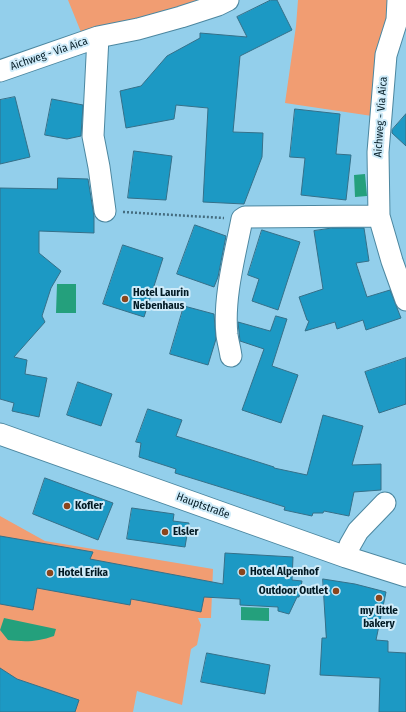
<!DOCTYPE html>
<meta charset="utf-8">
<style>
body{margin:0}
canvas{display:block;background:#93cfeb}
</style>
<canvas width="406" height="712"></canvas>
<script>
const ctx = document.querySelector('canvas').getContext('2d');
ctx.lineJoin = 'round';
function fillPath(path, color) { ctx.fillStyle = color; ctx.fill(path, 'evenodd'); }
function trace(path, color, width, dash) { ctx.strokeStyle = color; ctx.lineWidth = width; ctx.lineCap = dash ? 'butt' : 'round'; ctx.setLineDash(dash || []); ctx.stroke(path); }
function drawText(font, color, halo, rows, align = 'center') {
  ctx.font = font + ' "Fira Sans Condensed",sans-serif'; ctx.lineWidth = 4; ctx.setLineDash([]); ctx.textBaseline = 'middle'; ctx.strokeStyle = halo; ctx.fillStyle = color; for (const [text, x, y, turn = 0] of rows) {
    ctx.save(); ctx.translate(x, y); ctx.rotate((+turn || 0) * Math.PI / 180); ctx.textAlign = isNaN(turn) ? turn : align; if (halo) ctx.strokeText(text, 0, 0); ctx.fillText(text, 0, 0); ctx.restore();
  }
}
const green = new Path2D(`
 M68,0H228L85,42Z
 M298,0H389L372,116L285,103L296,26Z
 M0,516L45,541L213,569L211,618H198L201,625L197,645L191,649L182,705L137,691L133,712H0Z`);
const water = new Path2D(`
 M365,174L367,196L355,197L354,175Z
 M57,284H76V313H56Z
 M241,607L269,608V621L241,620Z
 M4,618L56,629L54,636C37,642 25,642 8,640L0,630Z`);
const building = new Path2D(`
 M271,0H277L292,30L240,56L233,132L263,133L262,157L244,204L203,202L208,108L176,105L174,119L126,128L120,91L141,86L167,56L200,38V33L247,37L237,17Z
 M15,97L30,157L0,164V100Z
 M52,99L83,105L81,136L67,139L45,135Z
 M295,109L340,114L336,154L351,155L346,200L301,195L305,158L290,157Z
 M406,114V146L392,133V130Z
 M134,151L172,156L166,200L128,198Z
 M58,178L88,179L94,216V233L39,231V253L61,271L51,288L42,316L45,322L14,357L27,360L25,374L47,378L39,417L12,411L14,403L0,399V188L57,189Z
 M195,225L226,236L218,277L214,287L177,274Z
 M332,228H364L369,261L356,263L367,297L390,290L401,318L366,330L363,320L337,329L335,322L305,331L309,321L307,320L299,297L323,289L314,231Z
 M262,230L300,242L278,310L252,301L259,279L248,275Z
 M123,245L163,258L144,317L103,304Z
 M184,306L214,314L216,339L208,365L170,354Z
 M276,316L287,319L272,366L298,375L281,423L242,410L264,349L240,341L238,322L270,331Z
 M406,358V404L379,413L365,372Z
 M78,382L112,394L101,426L67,415Z
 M148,409L182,420L176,436L274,467V468L307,475L323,415L363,426L352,465L381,464V490L354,492L349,516L324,511L323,513H313L312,516L284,510L285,507L175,473L176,469L139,457L141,443L136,442Z
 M45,478L113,503L98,540L33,514Z
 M132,508L174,514L173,521L189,523L185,547L127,539Z
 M0,536L93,552L90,559L223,584L225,553L293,557L292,580L302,581L299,597H297L289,614L278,611V607L240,605V599L204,597L201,612L131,599L130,605L37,588L33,610L0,604Z
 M323,579L355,584L386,592L376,640L388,641V652L406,653V712H379L380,678L320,675L322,638H326Z
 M207,653L270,665L265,694L201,682Z
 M0,668L17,679L79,700L75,712H0Z`);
const path = new Path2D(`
 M123,212L224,218`);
const minor = new Path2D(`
 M398,0L397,20L386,55L378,152L379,216L392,261L406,300
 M98,37L93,136L99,167L105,211
 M0,71L98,37L138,29L181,17L218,5L228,0
 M231,356C230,349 228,342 227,335C223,298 235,255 242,219L245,217L379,216
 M0,434L346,557L406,576
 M346,557L350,545L358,531L385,503`);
const markers = [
 [125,299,4,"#8a451c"],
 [67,506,4,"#8a451c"],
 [165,532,4,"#8a451c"],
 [242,572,4,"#8a451c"],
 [50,573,4,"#8a451c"],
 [336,591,4,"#8a451c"],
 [379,598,4,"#8a451c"]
];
const streetNames = [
 ["Aichweg - Via Aica",49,54,-19],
 ["Aichweg - Via Aica",381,117,-86],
 ["Hauptstraße",203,506,20]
];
const poiNames = [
 ["Hotel Laurin",133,293],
 ["Nebenhaus",133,306],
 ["Kofler",75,506],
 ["Elsler",173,532],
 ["Hotel Alpenhof",250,572],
 ["Hotel Erika",58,573],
 ["Outdoor Outlet",328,591,"right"],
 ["my little",379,611,"center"],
 ["bakery",379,624,"center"]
];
fillPath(green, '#f19d72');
fillPath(water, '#24a07c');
fillPath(building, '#1c99c4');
trace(building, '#357089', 1);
trace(minor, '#4c87a0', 23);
trace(path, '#456d80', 2.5, [2, 2]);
trace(minor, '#fff', 21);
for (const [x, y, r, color] of markers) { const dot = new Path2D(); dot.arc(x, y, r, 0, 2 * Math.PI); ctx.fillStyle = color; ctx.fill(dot); trace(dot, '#ceebf9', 1.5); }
drawText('11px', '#021a24', '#ceebf9', streetNames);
drawText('bold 11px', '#021a24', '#ceebf9', poiNames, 'left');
</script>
